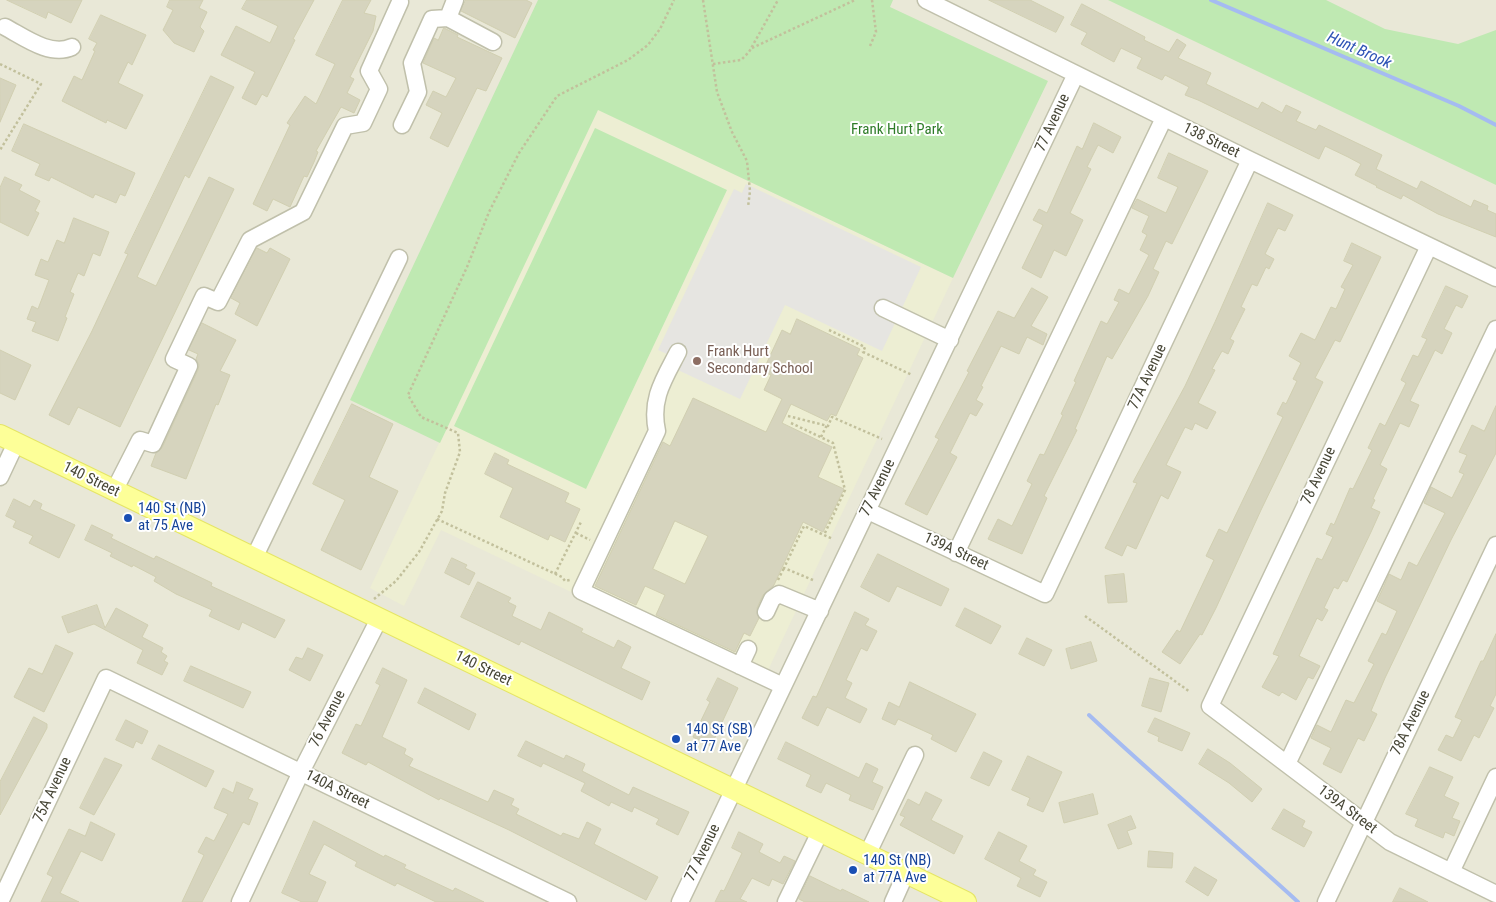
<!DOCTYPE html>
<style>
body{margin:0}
canvas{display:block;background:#f5f5e9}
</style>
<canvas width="1496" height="902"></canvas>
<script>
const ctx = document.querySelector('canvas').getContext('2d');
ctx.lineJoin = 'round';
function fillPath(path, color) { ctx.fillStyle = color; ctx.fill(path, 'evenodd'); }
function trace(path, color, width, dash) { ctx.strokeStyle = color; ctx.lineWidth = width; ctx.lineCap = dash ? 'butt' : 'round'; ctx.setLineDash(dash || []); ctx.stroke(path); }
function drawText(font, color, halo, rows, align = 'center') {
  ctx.font = font + ' "Roboto Condensed",sans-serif'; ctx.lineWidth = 4; ctx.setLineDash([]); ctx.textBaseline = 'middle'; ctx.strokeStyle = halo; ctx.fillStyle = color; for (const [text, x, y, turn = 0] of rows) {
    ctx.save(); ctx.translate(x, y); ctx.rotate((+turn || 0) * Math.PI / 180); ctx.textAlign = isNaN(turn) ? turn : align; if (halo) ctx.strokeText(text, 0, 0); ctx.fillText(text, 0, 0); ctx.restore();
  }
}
const residential = new Path2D(`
 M0,0H1496V902H0Z`);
const education = new Path2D(`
 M598,109L953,278L762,683L441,530L404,606L370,588Z`);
const green = new Path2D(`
 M538,0H893L890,7L1048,81L953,278L598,110L440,443L350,400Z
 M1108,0H1326L1385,29L1458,44L1496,30V185Z
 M595,128L727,190L586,489L454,426Z`);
const parking = new Path2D(`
 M746,184L921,267L882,351L785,305L740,399L665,364L669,355L658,350L734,189L742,193Z`);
const stream = new Path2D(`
 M1211,0L1459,106L1496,125
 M1089,715C1157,779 1229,839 1298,902`);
const building = new Path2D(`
 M7,0H82L71,23L48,12L46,18Z
 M170,0H203L199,8L207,12L200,27L204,31L194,52L174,43L163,30L173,10L167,7Z
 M247,0H314L293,39L295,40L267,97L262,94L256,105L242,98L255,72L221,55L236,26L270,43L278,26L242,9Z
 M343,0H371L364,13L376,16L373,31L350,77L354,79L347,93L360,100L354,113L341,107L316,151L318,152L314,162L307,177L304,176L290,207L273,199L267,211L253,204L290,125L287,123L305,96L316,104L335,64L316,55Z
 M466,0H526L532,3L515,38L461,11Z
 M989,0H1030L1064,17L1056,32Z
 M1082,4L1145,37L1144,40L1169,52L1177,39L1186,45L1178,58L1211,73L1206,84L1258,109L1262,102L1282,113L1286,105L1301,112L1296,121L1316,130L1319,125L1382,155L1376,169L1417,189L1421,181L1471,207L1474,200L1488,206L1487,210L1496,214V237L1438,214L1403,195L1401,199L1376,187L1377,186L1355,175L1361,164L1348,157L1325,146L1319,159L1198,100L1185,95L1189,87L1165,75L1162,80L1137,68L1142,58L1121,48L1114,62L1101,55L1081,44L1087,33L1071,25Z
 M101,15L146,35L132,65L128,62L118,83L143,95L126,129L107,120L106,123L62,101L74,76L82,80L95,51L93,50L97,43L89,39Z
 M444,28L458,35L457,37L502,58L486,91L477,88L448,147L430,138L442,113L426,105L433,91L446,97L456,78L423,63L434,38L438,40Z
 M211,76L234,87L189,178L185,175L137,277L156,286L209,177L234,189L120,427L78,407L69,425L49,415L92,331L128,254L125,253Z
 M0,78L16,85L0,122Z
 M1094,123L1121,137L1113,153L1098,145L1087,167L1091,169L1070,213L1083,220L1066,256L1054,250L1041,278L1022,268L1043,225L1033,220L1039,209L1047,213L1077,146L1082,149Z
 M24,124L135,173L125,196L120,194L116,203L95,194L93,198L51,177L49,181L35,175L40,164L12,151Z
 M1169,153L1208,171L1172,244L1166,241L1153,269L1159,272L1148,296L1112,359L1107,356L1075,429L1077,430L1044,496L1047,498L1022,554L988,539L998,519L1012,526L1032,484L1027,481L1040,454L1044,455L1063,415L1061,414L1076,382L1074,381L1101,321L1107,324L1119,302L1114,300L1119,289L1129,294L1149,255L1140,250L1147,235L1142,232L1149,216L1132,208L1137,199L1166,213L1178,187L1158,178Z
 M5,177L22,185L19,190L40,201L35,211L39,213L28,236L0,222V188Z
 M1268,203L1293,215L1285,231L1278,228L1265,254L1274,259L1269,269L1266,267L1257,286L1252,284L1241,307L1245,309L1230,339L1234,341L1228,354L1222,351L1212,369L1215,370L1198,403L1216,412L1207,429L1195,423L1192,430L1185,427L1166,465L1181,472L1168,499L1161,495L1136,549L1127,545L1122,556L1105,548L1137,483L1133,482L1185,386L1215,322Z
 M74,218L109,232L100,256L93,253L84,276L78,273L70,292L74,294L65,317L67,318L58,341L32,331L36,322L27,319L32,306L38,309L49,280L35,275L41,259L48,262L57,240L64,243Z
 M1352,243L1381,257L1340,342L1335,340L1315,378L1323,382L1261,510L1216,608L1202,635L1200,634L1180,664L1162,652L1177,630L1180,632L1214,560L1206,556L1219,529L1227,533L1283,417L1277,414L1283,402L1286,404L1297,381L1293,379L1301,363L1289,356L1301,333L1315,340L1331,307L1336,309L1345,289L1341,287L1353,265L1344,261Z
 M257,248L267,253L270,248L290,259L257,326L235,314L240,303L231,298Z
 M1446,286L1468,296L1462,308L1456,305L1444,329L1452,333L1442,354L1435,350L1410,401L1419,405L1409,427L1400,423L1380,465L1387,469L1373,499L1375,500L1371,508L1380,512L1371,532L1347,582L1343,580L1338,589L1334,587L1324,608L1328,610L1322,621L1317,618L1299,656L1320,666L1313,679L1308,677L1296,700L1282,692L1279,696L1262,687L1279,656L1273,654L1317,558L1322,560L1333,537L1326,534L1331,523L1334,525L1350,488L1353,489L1372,450L1368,448L1380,423L1385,426L1406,383L1401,380L1413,355L1418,357L1427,339L1422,337Z
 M1032,288L1048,297L1031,326L1047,334L1043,345L1027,337L1019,354L1001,346L981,386L983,387L976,400L983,404L976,416L970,413L950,453L957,457L927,515L905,504L939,439L935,437L969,372L967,371L998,311L1014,318Z
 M797,319L860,349L857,355L863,358L836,416L831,414L827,421L791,404L782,423L832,447L818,477L844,489L823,532L803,522L774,585L763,595L757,608L759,618L750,636L744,633L735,652L656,615L665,595L645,586L636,605L595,586L663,442L670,446L693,398L766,432L782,399L764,390L771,375L763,371L782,330L790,334ZM675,521L708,536L685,584L653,569Z
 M202,323L236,340L220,371L230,375L218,405L216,404L186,479L151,466L156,453L162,448L198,370L199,365L196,359L198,354L189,350Z
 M0,350L31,365L15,400L0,393Z
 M352,404L393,424L369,477L398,491L361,570L321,550L345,500L313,484Z
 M1496,406V453L1451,540L1385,678L1371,711L1377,714L1364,741L1358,738L1341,773L1323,764L1331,748L1311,738L1317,725L1331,732L1346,700L1354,703L1374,664L1368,661L1382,633L1386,635L1397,611L1377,601L1384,586L1389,574L1401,580L1409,562L1417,566L1445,513L1424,503L1431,487L1452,498L1464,474L1459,472L1467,455L1459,452L1472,425L1484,431Z
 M495,453L509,460L507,464L569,493L565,502L580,509L565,542L550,535L548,540L500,517L513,488L485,474Z
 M14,499L30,507L34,500L42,504L40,509L75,525L59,558L29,543L33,536L13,527L16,521L6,516Z
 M92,525L113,535L111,538L154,559L156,556L212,583L211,586L285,620L275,638L242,622L239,630L209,616L212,610L176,594L154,581L156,577L133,565L132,567L110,556L112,553L85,540Z
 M878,554L949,589L941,606L897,586L889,602L861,587Z
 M452,558L467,565L465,568L475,573L469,585L445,573Z
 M1124,574L1127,602L1108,603L1105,576Z
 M478,582L511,598L508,602L516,606L512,616L541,630L549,612L583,629L581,632L614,648L618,640L631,647L621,668L650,682L642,700L521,641L519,645L461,617Z
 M97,605L105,628L116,608L148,625L142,637L163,648L161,652L167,656L164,661L168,663L162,675L137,663L143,650L94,624L68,633L62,617Z
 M965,608L1001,626L991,644L956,626Z
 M855,612L869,619L865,625L877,631L867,651L861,648L846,680L852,683L845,698L867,709L860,723L827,707L818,726L802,718L813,696L816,697Z
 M1496,634V694L1490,706L1494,708L1479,738L1474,735L1461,761L1438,750L1446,735L1453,738L1462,720L1455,717L1481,661H1483Z
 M1027,638L1052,650L1044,666L1019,654Z
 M1091,642L1097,661L1071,669L1066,649Z
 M56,645L73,653L44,712L14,697L29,668L42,674Z
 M308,648L323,655L310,681L289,670L296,657L302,659Z
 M191,666L251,692L243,708L184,681Z
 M383,668L407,680L382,737L406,749L404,754L413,759L409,766L488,802L494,790L514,799L511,805L519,809L516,814L561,836L563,833L579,839L587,822L601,829L594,844L658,877L646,900L509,830L440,798L439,800L368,762L366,765L342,753L356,724L361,726L380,685L376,683Z
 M718,678L738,688L711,746L693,737L710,702L707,700Z
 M1150,678L1169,683L1161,712L1142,706Z
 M910,682L976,714L956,752L931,739L933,735L898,719L895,725L882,719L889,702L899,707Z
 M425,688L476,714L469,730L418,703Z
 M34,717L47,724V728L0,815V782Z
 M1155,718L1190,733L1182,751L1158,741L1159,737L1148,732Z
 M126,720L148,731L142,744L136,741L133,748L116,740Z
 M526,741L564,759L566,755L585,764L582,771L629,795L633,787L689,812L678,835L656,824L659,819L634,807L632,812L611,802L609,806L581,791L585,783L543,763L541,767L518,756Z
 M786,742L859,778L866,763L878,769L872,782L883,787L873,810L849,800L851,795L826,783L821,793L806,786L811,775L778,759Z
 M159,745L214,771L206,787L152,759Z
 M1208,749L1230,763L1262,789L1252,802L1229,783L1199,764Z
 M984,752L1002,761L989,786L971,778Z
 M1028,756L1062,772L1043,812L1027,805L1030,798L1012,790Z
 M105,758L122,765L94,815L80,808Z
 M1430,767L1453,777L1444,796L1459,803L1452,818L1460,821L1454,836L1445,832L1443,838L1415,826L1418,819L1406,814Z
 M237,782L253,789L248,799L258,803L249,825L243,822L202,902H182L204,855L198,852L206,837L214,841L228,814L214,808L223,788L233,793Z
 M926,792L942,800L931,820L963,836L954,854L900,825L905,817L900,815L908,799L919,805Z
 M1093,794L1098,814L1064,823L1059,803Z
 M1284,809L1305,821L1302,827L1312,832L1304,847L1272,829Z
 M1131,816L1136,828L1127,831L1132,844L1118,849L1108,825Z
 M314,821L384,857L385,855L406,865L404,868L453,891L455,888L484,902H436L397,883L395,886L355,866L357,862L324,844L309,874L326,882L317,902H302L282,893Z
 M91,822L115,834L102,861L81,851L60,893L79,902H41L53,877L47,874L69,829L85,836Z
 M739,832L763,844L759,852L780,863L784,856L795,861L783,884L772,879L769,886L752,878L740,899L747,902H715L721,890L724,891L742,853L732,848Z
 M999,832L1027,846L1019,861L1036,870L1033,875L1047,882L1040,897L1017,886L1021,878L985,859Z
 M1149,851L1173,853L1172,868L1148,867Z
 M1195,867L1217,880L1208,896L1186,882Z
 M810,876L841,891L842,889L869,902H805L799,899Z
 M1400,888L1428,902H1393Z`);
const path = new Path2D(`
 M703,0L717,92L732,132L747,161L750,191L748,207
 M870,46L876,32L872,0
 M752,48L855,0
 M0,64L41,84L0,150
 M713,64L741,60L749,52L778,0
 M829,330L865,347L863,352L912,375
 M788,416L828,426L832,417L882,439
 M791,423L833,443L845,490L824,535
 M821,437L827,425
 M437,519L562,577L565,581L570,580
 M576,533L590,540
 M555,574L581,522
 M778,580L784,568
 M813,580L784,568L804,526L833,539
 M374,599L396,581L419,552L442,511L445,493L460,452L458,433L421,417L408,395L467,267L489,212L519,153L557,96L628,60L648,45L660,29L674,0
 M1085,616L1190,692`);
const minor = new Path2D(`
 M926,0L1250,160L1496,278
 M448,18L493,42
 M5,27C24,37 50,57 72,47
 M402,125L418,92L412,63L432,19L448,18L455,0
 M1429,246L1210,706L1390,842L1496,894
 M883,308L950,340
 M678,352C664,379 650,399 657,431L581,591L783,686
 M0,477L16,443
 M114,491L140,440L153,444L189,366L174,359L204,296L218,302L250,240L303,212L345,126L363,123L379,89L369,71L400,2
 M868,511L1045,594L1250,160
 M956,553L1164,118
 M254,558L399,258
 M766,612L772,599L779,594L820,611
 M740,666L748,649
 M1287,764L1496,329
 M867,855L915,755
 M1451,872L1496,777
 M0,902L106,678L568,902
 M240,902L301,772L379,619
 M680,902L1076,74
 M786,902L820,832
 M893,902L906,873
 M1326,902L1496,545`);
const major = new Path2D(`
 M0,435L966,902`);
const markers = [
 [697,361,5,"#8d6e63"],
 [128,518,5,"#1a4fb4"],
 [676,739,5,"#1a4fb4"],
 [853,870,5,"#1a4fb4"]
];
const streetNames = [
 ["77 Avenue",1053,123,-65],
 ["138 Street",1211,141,26],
 ["77A Avenue",1148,377,-65],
 ["78 Avenue",1319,476,-65],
 ["140 Street",91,480,26],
 ["77 Avenue",878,488,-64],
 ["139A Street",956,552,25],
 ["140 Street",483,669,26],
 ["76 Avenue",328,719,-63],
 ["78A Avenue",1411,723,-64],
 ["75A Avenue",53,790,-65],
 ["140A Street",337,790,26],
 ["139A Street",1347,810,37],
 ["77 Avenue",703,853,-64]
];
const parkNames = [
 ["Frank Hurt Park",897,130]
];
const educationNames = [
 ["Frank Hurt",707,352],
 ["Secondary School",707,369]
];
const transitNames = [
 ["140 St (NB)",138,509],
 ["at 75 Ave",138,526],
 ["140 St (SB)",686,730],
 ["at 77 Ave",686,747],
 ["140 St (NB)",863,861],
 ["at 77A Ave",863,878]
];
const waterNames = [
 ["Hunt Brook",1359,51,24]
];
fillPath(residential, '#e9e8d7');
fillPath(education, '#edeed3');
fillPath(green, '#bfe9b2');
fillPath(parking, '#e6e5e1');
trace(stream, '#a5bbf1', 4);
fillPath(building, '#d6d4be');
trace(building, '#d1cfb1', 1);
trace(minor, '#c0c0ab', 19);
trace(major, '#e5e566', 22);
trace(path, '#c2c09c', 2.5, [2.5, 2.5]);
trace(minor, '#fff', 16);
trace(major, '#fdff98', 20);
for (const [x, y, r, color] of markers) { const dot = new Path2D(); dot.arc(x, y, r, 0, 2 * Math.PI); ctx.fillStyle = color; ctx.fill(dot); trace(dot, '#fff', 2); }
drawText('15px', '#484737', '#fff', streetNames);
drawText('15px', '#2f7c29', '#fff', parkNames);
drawText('15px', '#785e54', '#fff', educationNames, 'left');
drawText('15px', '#164399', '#fff', transitNames, 'left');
drawText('italic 16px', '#2e53b6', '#fff', waterNames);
</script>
